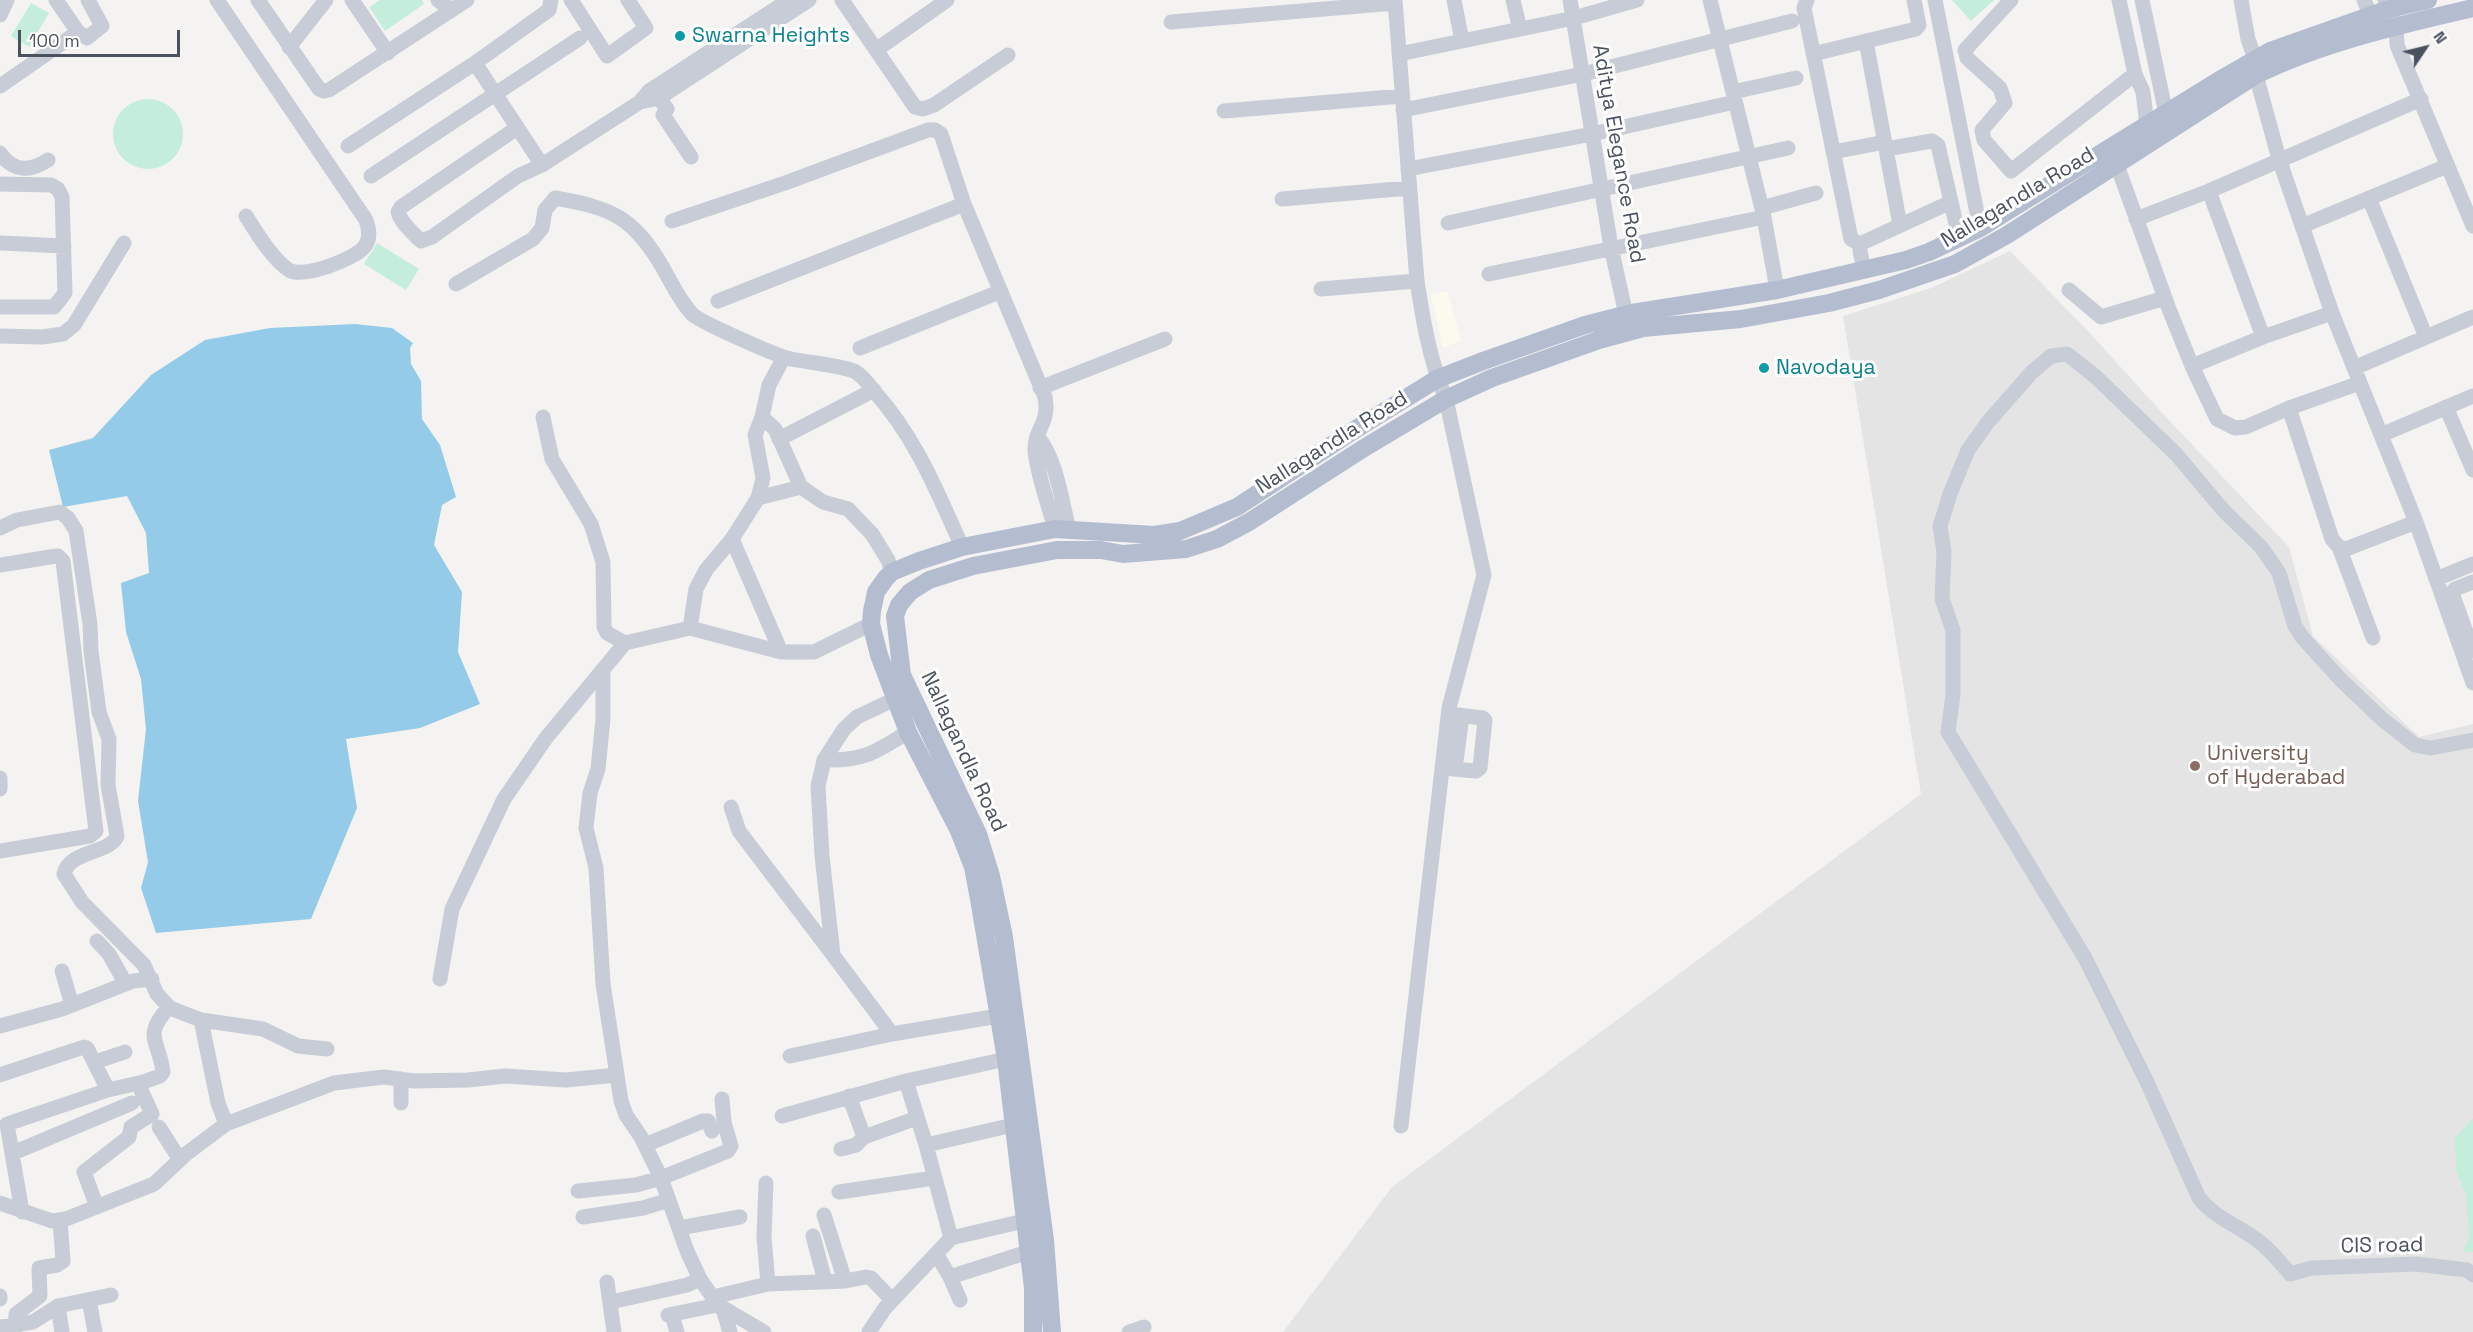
<!DOCTYPE html>
<style>
body{margin:0}
#map{position:relative;width:2473px;height:1332px;overflow:hidden;background:#f4f3f2;font-family:"Space Grotesk",sans-serif}
canvas{display:block}
.north{position:absolute;left:2395px;top:18px;width:60px;height:60px;-webkit-text-stroke:4px #fff;paint-order:stroke;rotate:55deg;font-size:16px;font-weight:700;line-height:24px;text-align:center;color:#4b525f}
.north::after{content:'';display:block;margin:auto;width:21px;height:27px;background:#4b525f;clip-path:polygon(50% 0,100% 100%,50% 72%,0 100%)}
.scale{position:absolute;left:18px;top:30px;width:162px;height:27px;box-sizing:border-box;border:3px solid #4b525f;border-top:0;padding-left:8px;font-size:18px;line-height:21px;white-space:nowrap;color:#4b525f;-webkit-text-stroke:4px #fff;paint-order:stroke}
</style>
<div id="map">
<canvas width="2473" height="1332"></canvas>
<div class="north">N</div>
<div class="scale">100 m</div>
</div>
<script>
const ctx = document.querySelector('canvas').getContext('2d');
ctx.lineJoin = 'round';
function fillPath(path, color) { ctx.fillStyle = color; ctx.fill(path, 'evenodd'); }
function trace(path, color, width, dash) { ctx.strokeStyle = color; ctx.lineWidth = width; ctx.lineCap = dash ? 'butt' : 'round'; ctx.setLineDash(dash || []); ctx.stroke(path); }
function drawText(font, color, halo, rows, align = 'center') {
  ctx.font = font + ' "Space Grotesk",sans-serif'; ctx.lineWidth = 6; ctx.setLineDash([]); ctx.textBaseline = 'middle'; ctx.strokeStyle = halo; ctx.fillStyle = color; for (const [text, x, y, turn = 0] of rows) {
    ctx.save(); ctx.translate(x, y); ctx.rotate((+turn || 0) * Math.PI / 180); ctx.textAlign = isNaN(turn) ? turn : align; if (halo) ctx.strokeText(text, 0, 0); ctx.fillText(text, 0, 0); ctx.restore();
  }
}
const commercial = new Path2D(`
 M1447,291L1461,340L1443,348L1431,295Z`);
const education = new Path2D(`
 M2010,251L2088,331L2165,416L2289,547L2313,636L2419,737L2473,724V1332H1283L1392,1187L1921,794L1843,316L1931,288Z`);
const green = new Path2D(`
 M380,0H422L424,4L385,31L369,7Z
 M1952,0H1994L1971,21Z
 M31,3L49,13L29,47L11,36Z
 M113 134a35 35 0 1 1 70 0a35 35 0 1 1-70 0Z
 M377,243L419,269L406,290L364,264Z
 M2473,1118V1252L2463,1251L2469,1238L2466,1195L2456,1170L2455,1138Z`);
const water = new Path2D(`
 M355,324L392,328L413,343L410,348L411,364L421,381L422,419L440,445L456,497L442,505L434,545L462,592L458,652L480,704L420,728L346,739L357,808L311,919L156,933L141,888L148,862L138,801L146,729L141,679L126,632L121,583L149,573L146,533L127,496L63,507L49,450L93,438L151,375L205,340L270,328Z`);
const minor = new Path2D(`
 M56,0L78,32L87,38L102,26L88,0
 M217,0L366,220C369,229 371,238 365,246C356,259 302,279 289,270C273,260 256,232 246,216
 M258,0L319,89L324,91L329,90L467,0
 M352,0L388,53
 M438,0L451,10
 M571,0L607,56L646,28L628,0
 M842,0L915,107L923,109L934,105L1008,55
 M1395,0L1417,281C1423,320 1430,362 1446,399L1484,575L1449,708L1401,1126
 M1454,0L1462,41
 M1513,0L1520,29
 M1570,0L1611,247L1626,315
 M1710,0L1764,217L1777,290
 M1807,0L1804,8L1851,239L1858,243H1862L1951,202
 M1935,0L1980,228
 M2011,0L1965,50L1967,58L2000,88L2005,103L1982,130L1984,140L2011,171L2135,74
 M2119,0L2135,74L2143,92L2147,125
 M2142,0L2166,114
 M2241,0L2248,39L2255,59
 M2364,0L2375,26
 M2385,0L2396,26L2397,45L2473,226
 M0,15L7,0
 M1171,22L1395,3
 M1866,41L1900,225
 M289,47L326,0
 M876,50L947,0
 M1399,54L1574,18L1637,0
 M1813,54L1916,29L1919,25L1914,0
 M475,63L542,165
 M2256,75L2279,159L2332,313L2416,522L2473,683
 M0,86L78,32
 M1733,92L1796,78
 M659,98L667,109L663,115L691,157
 M640,102L659,98L809,0
 M1403,110L1583,74L1792,21
 M1224,111L1402,96
 M517,128L401,207L398,212C401,223 413,233 421,241L432,237L518,176L542,165L640,102L649,91L789,0
 M348,146L475,63L549,10L551,0
 M1886,149L1932,141L1938,145L1959,237
 M1833,152L1885,142
 M0,153C13,172 30,172 48,160
 M2117,165L2169,309L2192,366L2217,419L2235,428L2246,427L2289,408L2360,383
 M1408,169L1592,134L1735,102
 M371,176L580,38
 M0,184L51,185L58,189L62,197L65,293L54,307H0
 M2209,191L2263,337
 M2369,198L2426,337
 M1282,199L1409,188
 M1762,208L1816,193
 M2136,219L2209,191L2421,99
 M672,221L785,183L928,130H935L941,134L964,204L1045,397C1050,425 1034,428 1035,451C1037,473 1049,507 1055,529
 M1448,223L1788,148
 M2302,226L2447,166
 M0,243L64,246
 M1860,251L1864,270
 M1489,274L1764,217
 M456,284L533,239L542,228L545,210L555,198C611,208 633,216 663,268C672,284 680,301 692,314C700,322 779,357 791,359C811,363 834,364 854,371C862,375 868,383 873,390C915,436 937,491 962,547
 M1321,289L1417,281
 M2069,290L2101,317L2165,298
 M718,301L964,204
 M0,336L42,337L63,334L74,325L124,243
 M860,348L999,292
 M2192,366L2263,337L2332,313
 M2354,368L2473,317
 M1040,388L1165,339
 M2446,407L2473,470
 M2289,408L2332,539L2339,547L2346,549L2416,522
 M543,417L552,459L591,524L603,562L604,627L607,633L625,643
 M762,417L775,429L801,487
 M2381,435L2473,396
 M1037,436C1056,457 1062,502 1069,530
 M779,439L874,390
 M758,498L763,478L755,435L762,417L769,385L784,357
 M0,528L17,520L60,512L68,518L76,531L90,624L91,651L99,712L109,739L108,785L117,836C110,854 69,850 64,874L82,902L144,965L157,994L170,1008L201,1020L263,1029L298,1046L327,1049
 M732,539L758,498L801,487L823,502L848,509L872,534L888,560L892,572
 M2339,547L2373,638
 M0,565L50,557L58,556L63,561L96,831L90,836L0,851
 M2436,579L2473,564
 M2473,582L2455,589L2452,593L2473,651
 M690,628L696,589L706,570L732,539L781,652
 M603,672V719L598,769L590,793L586,828L596,868L603,984L621,1101L626,1115L641,1137L661,1178L687,1251L700,1279L718,1305L764,1332
 M2473,740L2431,748L2415,745L2382,719L2341,680L2302,637L2295,626L2279,573L2261,547L2223,510L2176,454L2096,377L2067,354L2051,356L2032,372L1988,422L1968,450L1950,494L1940,526L1944,552L1942,599L1953,630V695L1948,732L2085,958L2147,1082L2199,1198C2215,1218 2237,1225 2257,1240C2270,1249 2280,1262 2290,1274L2312,1268L2416,1264L2467,1270L2473,1275
 M824,760C864,761 876,752 908,732
 M1442,768L1476,771L1480,768L1485,720L1483,718L1449,714
 M1455,769L1462,716
 M0,778V789
 M731,807L739,831L833,955
 M97,941L109,954L126,984
 M62,971L72,1005
 M440,979L452,909L504,799L546,738L625,643L690,628L781,652H814L871,624
 M0,1026L62,1009L133,981L152,979
 M892,1034L833,955L822,856L818,786L824,760L844,729L857,717L895,699
 M790,1056L892,1034L998,1016
 M95,1062L125,1052
 M0,1075L84,1047L87,1048L108,1090
 M401,1079V1103
 M906,1081L926,1145L951,1238
 M849,1096L864,1137L917,1118
 M782,1116L906,1081L1006,1059
 M226,1124L334,1083L384,1077L414,1081L468,1080L505,1076L566,1080L617,1075
 M159,1127L180,1160
 M645,1145L703,1121H708L712,1131
 M926,1145L1013,1125
 M841,1149L856,1145L864,1137
 M13,1153L132,1103
 M766,1183L764,1237L768,1284
 M578,1191L636,1185L661,1178L728,1151L731,1146L724,1122L722,1099
 M839,1192L934,1178
 M0,1203L52,1221L66,1219L154,1184L186,1154L226,1124L218,1103L201,1020
 M97,1207L84,1172L129,1137L131,1127L152,1114L140,1088L143,1082L160,1076L163,1072C159,1039 142,1037 169,1007
 M22,1212L7,1124L108,1090L143,1082
 M824,1215L845,1281
 M583,1217L643,1208L669,1200
 M679,1228L740,1217
 M813,1236L825,1281
 M937,1255L950,1277L1028,1252
 M950,1277L960,1300
 M607,1282L614,1332
 M0,1296V1299
 M713,1297L768,1284L845,1281L866,1277L871,1278L892,1300
 M89,1300L95,1332
 M611,1302L687,1285L700,1279
 M58,1306L62,1332
 M723,1309L730,1332
 M668,1315L718,1305
 M672,1315L677,1332
 M0,1327L33,1322L58,1306L111,1295
 M15,1332L16,1314L40,1296L39,1268L57,1265L63,1261L60,1220
 M869,1332L885,1308L951,1238L1024,1221
 M1129,1332L1144,1327`);
const major = new Path2D(`
 M1033,1332V1288L1006,1059L979,899L973,867L959,831L908,732L879,655L871,624L872,611L876,592L886,578L892,572L919,561L962,547L1055,529L1154,535L1180,531L1237,507L1356,429L1437,379L1483,361L1585,325L1632,313L1777,290L1906,260L1929,252L1980,228L2223,78L2270,51L2389,9L2428,0
 M1052,1332L1045,1240L1004,937L991,876L978,834L902,675L895,616L899,605L910,592L929,580L973,566L1057,550H1101L1123,554L1186,549L1217,539L1249,522L1364,448L1446,399L1492,378L1599,340L1643,328L1741,319L1829,303L1879,290L1955,264L2007,235L2256,75C2323,42 2400,25 2473,8`);
const markers = [
 [680,36,6,"#0f9aa8"],
 [1764,368,6,"#0f9aa8"],
 [2195,766,6,"#8d6e63"]
];
const cultureNames = [
 ["Swarna Heights",692,36],
 ["Navodaya",1776,368]
];
const streetNames = [
 ["Aditya Elegance Road",1618,154,80],
 ["Nallagandla Road",2018,198,-31],
 ["Nallagandla Road",1332,443,-32],
 ["Nallagandla Road",963,752,65],
 ["CIS road",2382,1246,-1]
];
const educationNames = [
 ["University",2207,754],
 ["of Hyderabad",2207,778]
];
fillPath(commercial, '#fcfaef');
fillPath(education, '#e5e4e4');
fillPath(green, '#c4eedb');
fillPath(water, '#94cbe8');
trace(minor, '#c7ccd6', 15);
trace(major, '#b4bdcf', 18);
for (const [x, y, r, color] of markers) { const dot = new Path2D(); dot.arc(x, y, r, 0, 2 * Math.PI); ctx.fillStyle = color; ctx.fill(dot); trace(dot, '#fff', 2); }
drawText('21px', '#0d838f', '#fff', cultureNames, 'left');
drawText('21px', '#4b525f', '#fff', streetNames);
drawText('21px', '#785e54', '#fff', educationNames, 'left');
</script>
